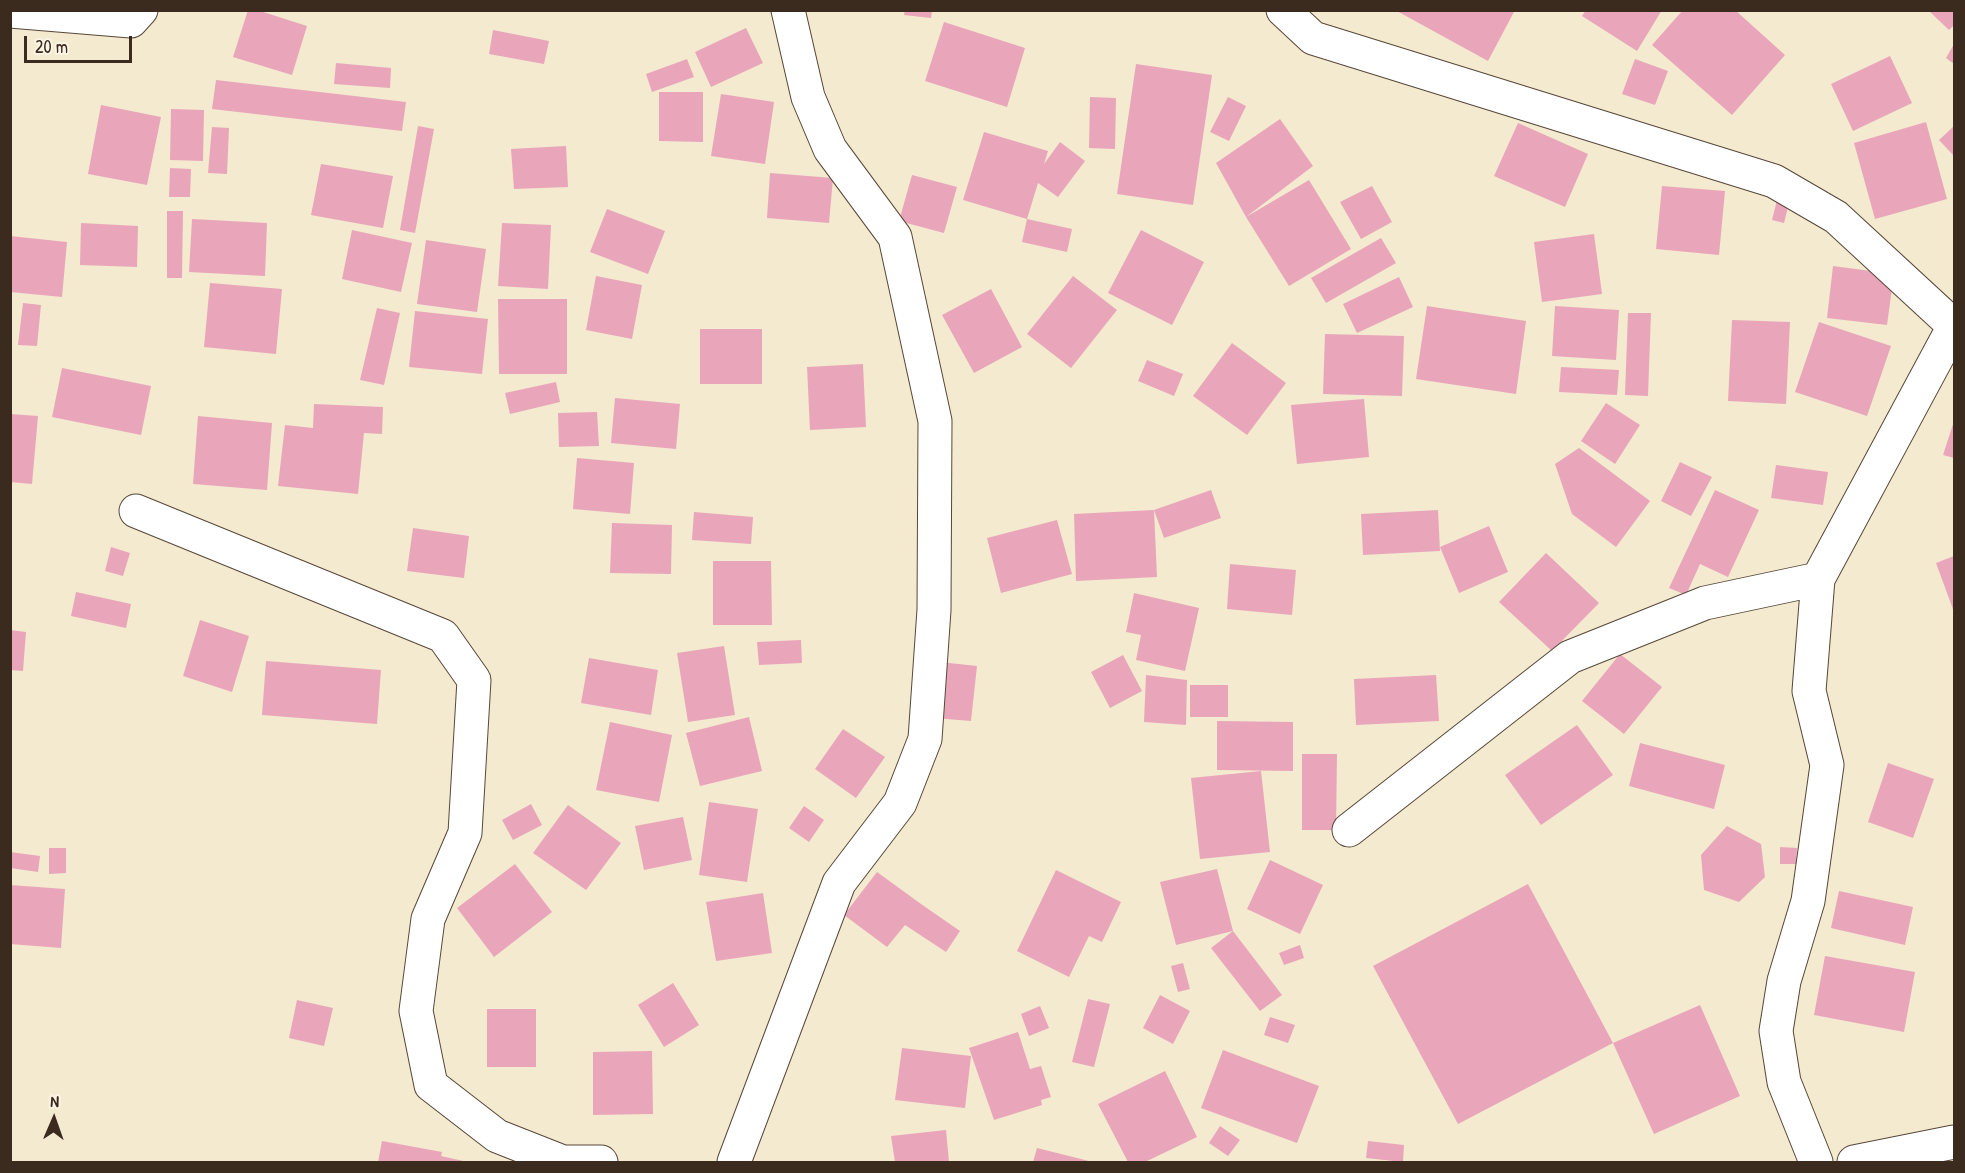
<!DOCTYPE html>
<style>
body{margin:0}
#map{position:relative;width:1965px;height:1173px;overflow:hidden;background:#f3eacf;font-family:"Patrick Hand",sans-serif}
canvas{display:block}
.frame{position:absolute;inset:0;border:12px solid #3b2a1e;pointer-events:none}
.north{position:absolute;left:24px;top:1089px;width:60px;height:60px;-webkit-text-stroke:4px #fcf5e5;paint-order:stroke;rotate:2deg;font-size:16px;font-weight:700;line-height:24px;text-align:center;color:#3b2a1e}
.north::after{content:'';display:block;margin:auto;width:21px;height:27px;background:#3b2a1e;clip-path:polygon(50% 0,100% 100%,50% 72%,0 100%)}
.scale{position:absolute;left:24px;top:36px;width:108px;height:27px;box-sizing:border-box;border:3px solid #3b2a1e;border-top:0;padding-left:8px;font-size:18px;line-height:21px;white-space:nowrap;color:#3b2a1e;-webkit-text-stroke:4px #fcf5e5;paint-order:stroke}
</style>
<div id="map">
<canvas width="1965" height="1173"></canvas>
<div class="frame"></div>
<div class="north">N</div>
<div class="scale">20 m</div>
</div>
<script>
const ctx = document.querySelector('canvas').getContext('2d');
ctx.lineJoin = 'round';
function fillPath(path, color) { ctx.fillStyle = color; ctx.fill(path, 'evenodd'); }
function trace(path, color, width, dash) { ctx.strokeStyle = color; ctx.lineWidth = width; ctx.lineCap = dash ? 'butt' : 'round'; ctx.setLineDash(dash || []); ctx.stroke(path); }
const building = new Path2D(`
 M248,10H257L307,26L292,75L233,57Z
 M905,10H932L931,18L904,15Z
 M1395,10H1515L1488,61Z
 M1586,10H1662L1637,51L1582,16Z
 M1683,10H1735L1785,55L1732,115L1652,45Z
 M1928,10H1954V25L1949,30Z
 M944,22L1025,48L1007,107L925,81Z
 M746,28L763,63L711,87L695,52Z
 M493,30L549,41L544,64L489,54Z
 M1954,44V64L1946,58Z
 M1890,56L1912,103L1853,131L1831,84Z
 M687,59L694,77L652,92L646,74Z
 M1635,59L1668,71L1655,105L1622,94Z
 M336,63L391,68L390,88L334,84Z
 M1136,64L1212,75L1193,205L1117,194Z
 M216,80L406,102L402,131L212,109Z
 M659,92H703V142L659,141Z
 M721,94L774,102L765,164L711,156Z
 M1090,97L1116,98L1115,149L1089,148Z
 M1228,97L1246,106L1229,141L1210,132Z
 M101,105L161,117L147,185L88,174Z
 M171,109L204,110L203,161L170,160Z
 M1280,119L1313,166L1246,217L1216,163Z
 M1926,122L1947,199L1875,219L1854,143Z
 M1518,123L1588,154L1565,207L1494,176Z
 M418,126L434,129L415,233L400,230Z
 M1954,126V156L1939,140Z
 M212,127L229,128L227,174L208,173Z
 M984,132L1048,151L1044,164L1060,142L1085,161L1058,197L1038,183L1027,219L963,200Z
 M566,146L568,187L514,189L511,149Z
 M321,164L393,176L383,228L311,215Z
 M170,168L191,169L190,197H169Z
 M770,173L833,178L829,223L767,218Z
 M912,175L957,187L944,233L899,221Z
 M1309,180L1351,249L1289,286L1246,217Z
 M1372,186L1392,222L1361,239L1340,202Z
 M1662,186L1725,191L1719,255L1656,249Z
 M1777,200L1789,203L1784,223L1772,220Z
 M607,209L665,231L648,274L590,252Z
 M167,211H183L182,278H167Z
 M192,219L267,223L265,276L189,272Z
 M1027,219L1072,229L1067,252L1022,242Z
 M81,223L138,226L137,267L80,265Z
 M502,223L551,225L548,289L498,286Z
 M352,230L412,243L401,292L342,279Z
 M1141,230L1204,262L1172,325L1108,293Z
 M1594,234L1602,294L1542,302L1534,242Z
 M10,236L67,242L62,297L10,292Z
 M1381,238L1396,263L1326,303L1311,278Z
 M426,240L486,249L477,312L417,304Z
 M1833,266L1894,274L1887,325L1827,318Z
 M596,276L642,285L632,339L586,330Z
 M1073,276L1117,310L1071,368L1027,334Z
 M1399,277L1413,307L1357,333L1343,304Z
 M210,283L282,289L276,354L204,347Z
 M991,289L1022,347L974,373L942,315Z
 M498,299H567V374H499Z
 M23,303L41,305L37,346L18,345Z
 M1427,306L1526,321L1516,394L1416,379Z
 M1555,306L1619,310L1616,360L1552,356Z
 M377,308L400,313L384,385L360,380Z
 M415,311L488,319L482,374L409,367Z
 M1628,313H1651L1648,396L1625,395Z
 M1732,320L1790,322L1786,404L1728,401Z
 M1819,322L1891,346L1867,416L1795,392Z
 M700,329H762V384H700Z
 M1325,334L1404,336L1402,396L1323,394Z
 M1232,343L1286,383L1247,435L1193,396Z
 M1147,360L1183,374L1174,396L1138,381Z
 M863,364L866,427L810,430L807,367Z
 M1561,367L1619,370L1617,395L1559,392Z
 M62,368L151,386L141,435L52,417Z
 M556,382L560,402L510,414L505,393Z
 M615,398L680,404L676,449L611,443Z
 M1364,399L1369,457L1297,464L1291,405Z
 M1606,403L1640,425L1615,464L1581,441Z
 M314,404L383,407L382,434L364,433L358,494L278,486L285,425L313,428Z
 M597,412L599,446L559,447L558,413Z
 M10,414L38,416L32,484L10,482Z
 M198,416L272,423L267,490L193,484Z
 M1954,421V458L1943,455Z
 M1579,448L1650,501L1616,547L1572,514L1555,464Z
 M577,458L634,463L630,514L573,509Z
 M1680,462L1712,477L1691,516L1661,501Z
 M1776,465L1828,472L1823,505L1771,498Z
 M1211,490L1221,518L1164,538L1154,510L1157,577L1076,581L1074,514L1154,510Z
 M1715,490L1759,510L1728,577L1700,564L1686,595L1669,588Z
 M1438,510L1440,551L1363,555L1361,514Z
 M694,512L753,517L751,544L692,540Z
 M1057,520L1072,574L1001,593L987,538Z
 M612,523L672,525L671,574L610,573Z
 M1489,526L1508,572L1459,593L1440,547Z
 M413,528L469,536L464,578L407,571Z
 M111,547L130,553L123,576L105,571Z
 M1546,553L1599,603L1552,651L1499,602Z
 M1954,556V612L1936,563Z
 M713,561H771L772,625H713Z
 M1230,564L1296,570L1292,615L1227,609Z
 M76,592L131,604L126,628L71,616Z
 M1134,593L1199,608L1185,671L1136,660L1141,635L1126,632Z
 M200,620L249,636L232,692L183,676Z
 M10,630L26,632L23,671L10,670Z
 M801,640L802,663L759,665L757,642Z
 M724,646L735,715L688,722L677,653Z
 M1620,654L1662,687L1624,734L1582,701Z
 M1123,655L1142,691L1110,708L1091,672Z
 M589,658L658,670L651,715L581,703Z
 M266,661L381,670L377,724L262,715Z
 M940,662L977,666L971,721L934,718Z
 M1146,675L1187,680L1186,725L1144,722Z
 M1436,675L1439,721L1356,725L1354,679Z
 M1190,685H1228V717H1190Z
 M749,717L762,771L700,786L686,733Z
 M1217,721L1293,722V771L1217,770Z
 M610,722L672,735L659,802L596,790Z
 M1577,725L1613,775L1541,825L1505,775Z
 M843,729L885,757L856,798L815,769Z
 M1640,743L1725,765L1714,809L1629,786Z
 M1302,754H1337L1336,830H1302Z
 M1888,763L1934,779L1913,838L1868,822Z
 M1261,771L1270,852L1200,859L1191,778Z
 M709,802L758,809L747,882L699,875Z
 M531,804L542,825L513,840L502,820Z
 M568,805L621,843L586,890L533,853Z
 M804,806L824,820L809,842L789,828Z
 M683,817L692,860L644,870L635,826Z
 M1727,826L1761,844L1765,877L1739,902L1704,890L1701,855Z
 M1780,847L1797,848L1796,864H1780Z
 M49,848H66V873L49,874Z
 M10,852L40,856L38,872L10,868Z
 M1270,860L1323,885L1300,934L1247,909Z
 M515,864L552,912L494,957L457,908Z
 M1217,869L1233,931L1176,945L1160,882Z
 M1056,870L1121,902L1102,942L1089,936L1069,977L1017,951Z
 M877,872L921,904L960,931L946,952L905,925L887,947L844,915Z
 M1528,884L1613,1043L1700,1005L1740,1096L1654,1134L1613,1043L1458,1124L1373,966Z
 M10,885L65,889L61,948L10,944Z
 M1839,891L1913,907L1905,945L1831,928Z
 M763,893L772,953L716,961L706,902Z
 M1233,931L1282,995L1260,1011L1211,948Z
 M1300,945L1304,958L1284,965L1279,953Z
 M1825,956L1915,972L1904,1032L1814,1015Z
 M1183,963L1190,989L1178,992L1171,966Z
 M673,983L699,1025L664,1047L638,1005Z
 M1160,995L1190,1011L1173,1044L1143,1028Z
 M1088,999L1110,1004L1094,1067L1072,1062Z
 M297,1000L333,1008L324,1046L289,1038Z
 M1040,1006L1049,1028L1029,1036L1021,1014Z
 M487,1009H536V1067H487Z
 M1270,1017L1295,1025L1288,1043L1264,1035Z
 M1018,1032L1030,1069L1041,1066L1051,1097L1041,1100L1042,1105L994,1120L969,1048Z
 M902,1048L971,1056L965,1108L895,1100Z
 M1223,1050L1319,1086L1297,1143L1201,1108Z
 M652,1051L653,1114L593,1115V1052Z
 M1165,1071L1197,1137L1145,1162H1128L1098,1104Z
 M1220,1126L1240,1140L1228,1156L1209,1143Z
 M946,1130L949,1162H895L891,1136Z
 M382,1141L442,1152L441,1156L468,1162H378Z
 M1368,1141L1404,1145L1403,1162L1366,1158Z
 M1037,1148L1093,1162H1033Z`);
const minor = new Path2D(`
 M1283,10L1313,38L1774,181L1836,217L1954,326
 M10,11L131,21L141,10
 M136,511L443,636L474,680L465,833L428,919L416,1011L431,1085L497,1136L563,1162H601
 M1349,830L1570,657L1705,603L1818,579L1954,326
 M734,1162L839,883L900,803L925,739L934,610L935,421L895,237L830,149L808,97L788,10
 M1816,1162L1784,1082L1776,1031L1784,981L1808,901L1827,765L1809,691L1818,579
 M1854,1162L1954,1142`);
fillPath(building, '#e9a6bb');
trace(minor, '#574739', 35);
trace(minor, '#fff', 33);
</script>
